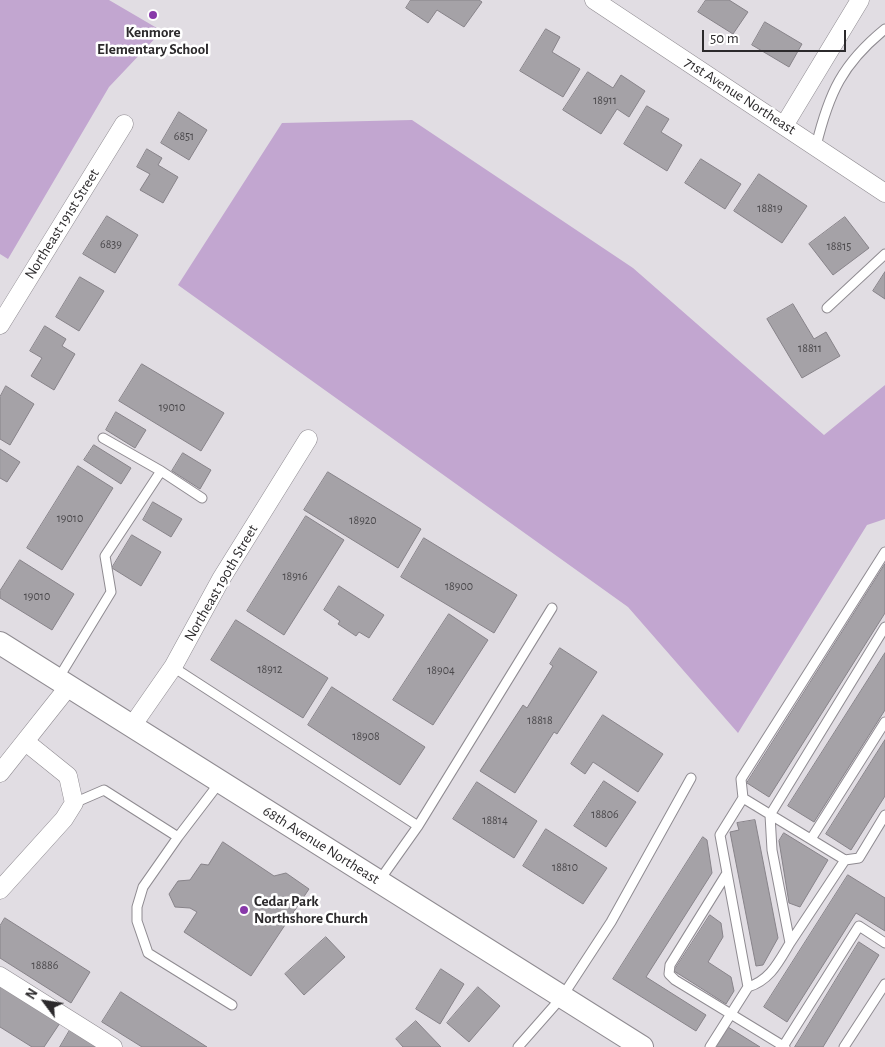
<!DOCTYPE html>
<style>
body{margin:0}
#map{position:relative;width:885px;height:1047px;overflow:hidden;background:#e1dde3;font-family:"Alegreya Sans",sans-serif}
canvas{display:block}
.north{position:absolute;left:20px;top:977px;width:50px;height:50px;-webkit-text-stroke:4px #fff;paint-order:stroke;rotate:301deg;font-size:14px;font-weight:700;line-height:20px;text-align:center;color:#2c2a2c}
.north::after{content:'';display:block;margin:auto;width:18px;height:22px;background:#2c2a2c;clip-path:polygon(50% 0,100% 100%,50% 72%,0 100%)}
.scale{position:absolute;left:702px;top:30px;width:144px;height:22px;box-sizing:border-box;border:2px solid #2c2a2c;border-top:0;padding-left:6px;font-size:15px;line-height:18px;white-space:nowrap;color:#2c2a2c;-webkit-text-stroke:4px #fff;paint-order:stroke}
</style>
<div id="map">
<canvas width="885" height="1047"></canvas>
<div class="north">N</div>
<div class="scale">50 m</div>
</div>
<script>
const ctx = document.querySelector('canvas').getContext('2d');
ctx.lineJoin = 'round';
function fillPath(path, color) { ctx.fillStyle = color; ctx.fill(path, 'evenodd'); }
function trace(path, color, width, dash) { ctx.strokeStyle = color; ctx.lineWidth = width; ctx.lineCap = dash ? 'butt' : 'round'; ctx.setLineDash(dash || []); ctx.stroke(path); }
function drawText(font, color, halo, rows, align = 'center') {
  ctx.font = font + ' "Alegreya Sans",sans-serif'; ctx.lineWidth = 5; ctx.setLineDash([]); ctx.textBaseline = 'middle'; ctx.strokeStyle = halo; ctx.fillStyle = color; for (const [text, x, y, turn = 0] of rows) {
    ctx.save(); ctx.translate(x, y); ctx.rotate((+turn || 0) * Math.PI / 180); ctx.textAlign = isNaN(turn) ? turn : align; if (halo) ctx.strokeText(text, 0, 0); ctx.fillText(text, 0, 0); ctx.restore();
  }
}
const green = new Path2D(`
 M0,0H109L162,31L109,87L8,259L0,254Z
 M412,120L633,268L824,435L885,385V519L867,525L738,733L628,607L178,285L282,123Z`);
const building = new Path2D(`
 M411,0H479L482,2L464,27L437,10L428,23L406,8Z
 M706,0H729L748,12L733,34L698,12Z
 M765,22L802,44L789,67L752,45Z
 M546,29L560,37L552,52L580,69L563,97L520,71Z
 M588,72L613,88L621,75L645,91L629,117L617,109L601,134L563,110Z
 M647,106L669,119L661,132L682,145L667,171L624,144Z
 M179,112L207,130L189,160L161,143Z
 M147,149L162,158L158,165L178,177L163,203L140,190L150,174L137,167Z
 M701,159L741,184L725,209L685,183Z
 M759,174L807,206L782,243L734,211Z
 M107,216L138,235L115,273L83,254Z
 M845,217L869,248L833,275L809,244Z
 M885,272V299L873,291Z
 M80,277L104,291L79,331L56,317Z
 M793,304L814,339L826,332L840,356L802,378L767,319Z
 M45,326L66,339L62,346L75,354L54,390L31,376L42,358L30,351Z
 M142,364L224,413L201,451L119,401Z
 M6,386L34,404L10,445L0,439V397Z
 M116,412L146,430L135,448L106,430Z
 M94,445L131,468L121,484L84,460Z
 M0,449L20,462L7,482L0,478Z
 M183,453L211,470L200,489L172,471Z
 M78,466L113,488L62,570L27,548Z
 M328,472L421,529L398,568L304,510Z
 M153,502L182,519L171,537L143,520Z
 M306,516L344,540L284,635L247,611Z
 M132,535L161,552L141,586L112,568Z
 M424,538L517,595L494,633L401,577Z
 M20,560L74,594L52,630L0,598V591Z
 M885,564V613L769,797L747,783Z
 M339,586L384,615L369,638L359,632L356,636L338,624L340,621L324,610Z
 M449,614L488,640L433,725L393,700Z
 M236,620L328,678L303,718L211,660Z
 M560,648L597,672L557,734L554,732L515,793L480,771L523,705L527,708L553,666L550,664Z
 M885,653V710L814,822L788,806Z
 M332,687L425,747L400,785L308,725Z
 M603,715L663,754L638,792L593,762L585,774L571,764Z
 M885,740V796L851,850L826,834Z
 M604,781L636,802L606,847L574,826Z
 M477,782L537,821L514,858L453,819Z
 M755,820L778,938L763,965L756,966L730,832L739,830L737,823Z
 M546,829L607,868L583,904L523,866Z
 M784,833L828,860L800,907L789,903L779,841Z
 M703,837L707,840L712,873L646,977L706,1015L696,1031L613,979Z
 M223,842L274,876L286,873L309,889L251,976L184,932L197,912L190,908L175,907L169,894L178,881L190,880L201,864L208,865Z
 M848,875L885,898V931L856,913L787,1022L764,1007Z
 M710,915L721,923L723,937L708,962L731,977L734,991L726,1004L674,971Z
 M5,918L90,972L71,1003L0,958V926Z
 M326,937L345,957L304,995L285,974Z
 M859,942L879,955L823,1047H795Z
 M441,969L464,984L440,1024L416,1009Z
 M0,985L60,1023L44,1047H32L0,1027Z
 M478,987L500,1006L469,1042L447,1023Z
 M121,992L207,1047H142L102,1022Z
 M416,1021L441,1047H403L396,1039Z
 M728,1027L760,1047H716Z
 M70,1030L97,1047H60Z`);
const service = new Path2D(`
 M816,146C829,93 842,64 885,29
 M827,308L885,254
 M103,438L161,471L202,498
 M173,667L418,826
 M58,679L111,592L105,556L161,471
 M220,782L178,837L143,887L137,907V921L148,953L232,1005
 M743,798L845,860L859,858L885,815
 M74,803L104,790L178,837
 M811,839L885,722
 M845,860L790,943L772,850L770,815L885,627
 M727,873L670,965L669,974L675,980L785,1047
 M379,881L418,826L552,608
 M748,987C770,980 778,963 790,943
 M784,1045L859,926L885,943
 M518,1047L562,997L611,922L691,778
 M710,1047L748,987L720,835L743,798L741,779L885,552
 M844,1047L885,984`);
const minor = new Path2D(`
 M594,0L885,193
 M785,124L860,0
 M0,325L124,124
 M132,726L173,667L221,579L308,439
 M0,773L69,686
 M0,890L64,819L74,803L68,776L27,743
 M0,976L113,1047`);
const tertiary = new Path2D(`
 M0,643L642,1047`);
const markers = [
 [153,15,5,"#8839a9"],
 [244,910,5,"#8839a9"]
];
const numberNames = [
 ["18911",605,100],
 ["6851",184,136],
 ["18819",770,208],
 ["6839",111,244],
 ["18815",839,246],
 ["18811",810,348],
 ["19010",172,407],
 ["19010",70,518],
 ["18920",363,520],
 ["18916",295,576],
 ["18900",459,586],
 ["19010",37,596],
 ["18912",270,669],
 ["18904",441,670],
 ["18818",540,720],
 ["18908",366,736],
 ["18806",605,814],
 ["18814",495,820],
 ["18810",565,867],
 ["18886",45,965]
];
const poiNames = [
 ["Kenmore",153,32],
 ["Elementary School",153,49],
 ["Cedar Park",254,901,"left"],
 ["Northshore Church",254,918,"left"]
];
const streetNames = [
 ["71st Avenue Northeast",740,96,33],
 ["Northeast 191st Street",62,224,-58],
 ["Northeast 190th Street",221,583,-60],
 ["68th Avenue Northeast",321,845,32]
];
fillPath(green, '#c2a6d0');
fillPath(building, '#a5a2a7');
trace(building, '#878389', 1);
trace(service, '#8f8b91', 11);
trace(minor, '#8f8b91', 19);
trace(tertiary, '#8f8b91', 24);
trace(service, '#fff', 9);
trace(minor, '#fff', 18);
trace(tertiary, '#fff', 22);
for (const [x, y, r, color] of markers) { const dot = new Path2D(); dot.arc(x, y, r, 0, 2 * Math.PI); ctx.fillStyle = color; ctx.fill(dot); trace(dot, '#fff', 2); }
drawText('12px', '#4a484b', null, numberNames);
drawText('bold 15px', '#2c2a2c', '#fff', poiNames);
drawText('15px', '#2c2a2c', '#fff', streetNames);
</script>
